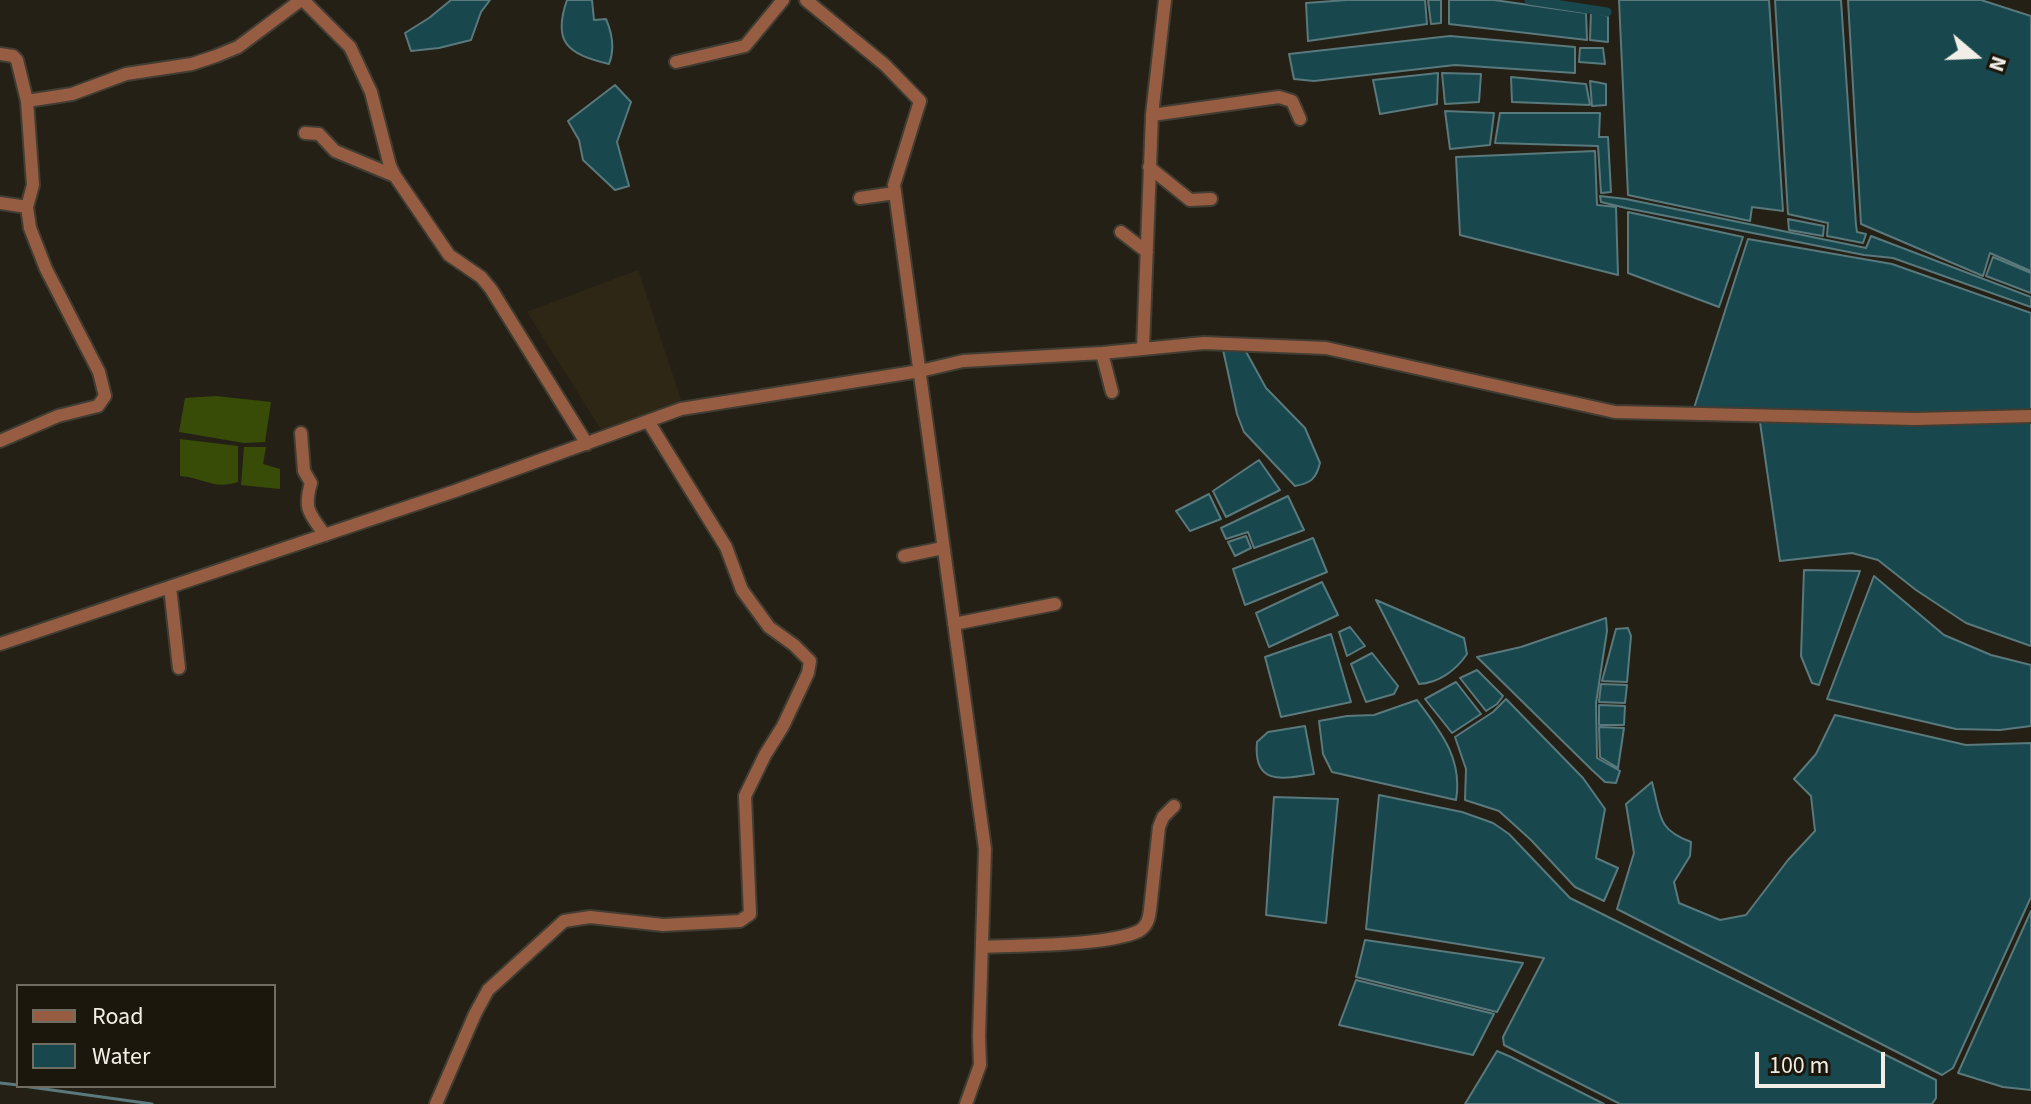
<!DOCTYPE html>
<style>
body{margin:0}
#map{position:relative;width:2031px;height:1104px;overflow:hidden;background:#242015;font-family:"Source Sans 3",sans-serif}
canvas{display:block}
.legend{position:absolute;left:16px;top:984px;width:260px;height:104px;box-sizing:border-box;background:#1b170c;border:2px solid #706d63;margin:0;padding:10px 14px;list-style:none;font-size:24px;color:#f0eee6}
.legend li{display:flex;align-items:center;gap:16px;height:40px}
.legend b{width:40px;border:2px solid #706d63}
.north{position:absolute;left:1935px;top:16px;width:80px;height:80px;-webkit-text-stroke:6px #1b170c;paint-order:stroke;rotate:109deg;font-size:22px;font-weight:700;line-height:32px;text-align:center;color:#f0eee6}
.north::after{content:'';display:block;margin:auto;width:28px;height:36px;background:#f0eee6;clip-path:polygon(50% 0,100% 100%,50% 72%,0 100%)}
.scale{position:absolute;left:1755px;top:1052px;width:130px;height:36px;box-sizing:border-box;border:4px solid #f0eee6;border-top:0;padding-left:10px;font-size:24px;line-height:28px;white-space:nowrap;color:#f0eee6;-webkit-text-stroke:6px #1b170c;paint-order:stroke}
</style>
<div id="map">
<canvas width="2031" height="1104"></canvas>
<ul class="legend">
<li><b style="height:10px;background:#965d43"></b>Road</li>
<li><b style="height:22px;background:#18474e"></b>Water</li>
</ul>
<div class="north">N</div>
<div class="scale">100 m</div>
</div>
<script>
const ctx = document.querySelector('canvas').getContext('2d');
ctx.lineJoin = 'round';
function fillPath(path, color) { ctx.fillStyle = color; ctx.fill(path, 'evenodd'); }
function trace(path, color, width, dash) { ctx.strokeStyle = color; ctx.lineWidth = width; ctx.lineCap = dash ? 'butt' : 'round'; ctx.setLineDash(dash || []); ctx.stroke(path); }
const built = new Path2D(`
 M638,270L682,403L604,434L527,312Z`);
const green = new Path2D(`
 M216,396L271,402L265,442L244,443L179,432L185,398Z
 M180,439L238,446V482C213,490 205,478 180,476Z
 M244,447H266L263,464L280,469V489L241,485Z`);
const water = new Path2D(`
 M451,0H490L481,12L471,40L439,48L411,51L405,33L429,18Z
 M567,0H592L594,20L606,19C612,33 615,49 609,64C568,54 552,43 567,0Z
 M1347,0H1425L1427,24L1308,41L1306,3Z
 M1428,0H1441V23L1431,24Z
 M1449,0H1494L1586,13L1587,40L1449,24Z
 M1619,0H1769L1783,211L1752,207L1750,221L1628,195Z
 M1775,0H1841L1856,225L1857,232L1866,234L1863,243L1827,236L1828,223L1788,214Z
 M1848,0H1981L2031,16V271L1990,253L1983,276L1861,224Z
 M1591,12L1608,16V42L1590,40Z
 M1450,36L1575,47V73L1455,65L1314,81L1294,79L1289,54Z
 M1580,48H1603L1605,64L1579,62Z
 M1438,73L1437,104L1380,114L1373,80Z
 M1442,73L1481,74L1479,102L1445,104Z
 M1511,77L1586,84L1590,105L1512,102Z
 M1590,81L1606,84V105L1592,106Z
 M615,85L631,102L617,142L629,186L615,190L583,160L579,140L568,121Z
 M1445,111L1494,113L1490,145L1450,149Z
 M1500,113H1600L1599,137H1608L1611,192L1601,193L1598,146L1495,143Z
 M1595,151L1597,205L1616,207L1618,275L1460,235L1456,157Z
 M1600,196L1626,199L1866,248L1871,236L2031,297V307L1893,258L1864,255L1626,208L1601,202Z
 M1628,212L1743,237L1719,307L1628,273Z
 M1788,219L1824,226L1823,236L1789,230Z
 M1748,239L1892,264L2031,313V412L1915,414L1694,408Z
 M1993,257L2031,273V293L1986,276Z
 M1222,345L1244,348L1266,388L1305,428L1320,463C1316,479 1311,483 1295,486L1244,432L1237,414Z
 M2031,419V646L1966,623L1916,590L1878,560L1852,553L1780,561L1760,422Z
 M1259,460L1280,490L1226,517L1213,491Z
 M1209,494L1221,519L1190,531L1176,511Z
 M1288,496L1304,530L1254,548L1248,532L1226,539L1221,528Z
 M1246,536L1251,548L1235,556L1228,542Z
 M1313,538L1327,572L1245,605L1233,569Z
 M1804,570L1860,571L1819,685L1812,683L1801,656Z
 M1874,576L1944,635L1991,655L2031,665V726L2000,730L1956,729L1827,699Z
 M1322,582L1338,615L1269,647L1256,613Z
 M1376,600L1464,638L1467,654C1456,670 1439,683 1419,684Z
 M1606,618L1607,631L1596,703L1597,758L1620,771L1616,783L1605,782L1592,770L1477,657L1521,647Z
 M1350,627L1365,646L1347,656L1339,632Z
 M1628,628L1631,636L1627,682L1602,681L1616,629Z
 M1331,634L1351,702L1281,717L1265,657Z
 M1372,653L1398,686L1394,694L1366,702L1351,664Z
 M1477,670L1503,696L1497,704L1486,711L1460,678Z
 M1456,682L1481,714L1452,733L1425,699Z
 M1601,684L1627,685L1625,703L1599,702Z
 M1506,699L1583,778L1605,809L1596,858L1618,868L1604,901L1575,887L1531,840L1499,811L1465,800L1466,769L1455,737L1493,712Z
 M1417,700C1441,732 1463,759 1456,800L1332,772L1323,754L1319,721L1347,716L1374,715Z
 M1599,705L1625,706L1624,725H1599Z
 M1835,715L1966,745L2031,743V897L1953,1068L1942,1075L1617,909L1634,853L1626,804L1652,782C1661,815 1656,829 1691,842L1690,856L1674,882L1679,903L1720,920L1746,915L1788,860L1815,831L1811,796L1794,779L1816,754Z
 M1305,726L1314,774C1282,779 1253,786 1257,742L1268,732Z
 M1599,727L1624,728L1618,768L1600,757Z
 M1379,795L1462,812L1493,823L1509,834L1570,898L1936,1080V1098L1932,1104H1620L1504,1045L1503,1037L1544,958L1366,929Z
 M1274,797L1338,799L1326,923L1266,915Z
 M2031,911V1090L2003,1087L1958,1073Z
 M1365,940L1523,963L1497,1012L1356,977Z
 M1356,980L1494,1014L1473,1055L1339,1025Z
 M1497,1051L1511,1057L1604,1104H1465Z`);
const stream = new Path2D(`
 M0,1083L18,1085
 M23,1086L152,1104`);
const canal = new Path2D(`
 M1529,0L1607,12`);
const minor = new Path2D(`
 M303,0L350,47L371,92L390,166L395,176L449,255L481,277L491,289L587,444
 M806,0L885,65L920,101L894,185L985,849L979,1036L980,1065L966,1104
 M0,54L13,56L17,60L27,101L72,94L126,74L192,64L216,56L238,47L301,0
 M676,62L745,46L783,0
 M1152,115L1279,97L1292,101L1300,119
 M305,133L319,134L335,151L395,176
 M1149,167L1190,200L1211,199
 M860,198L895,193
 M0,203L27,207
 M1121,232L1147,252
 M1143,348L1152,115L1165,0
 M1102,353L1112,392
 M301,433L304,471L311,483C303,510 310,514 325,535
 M0,441L58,416L98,406L105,396L99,372L46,269L30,228L27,207L33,185L27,101
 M904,556L943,548
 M170,587L179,668
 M954,624L1055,604
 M0,644L455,491L681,409L920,371L963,361L1102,353L1204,343L1326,348L1615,412L1915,419L2031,416
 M982,947C1021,945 1107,946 1139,931C1147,926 1149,919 1150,910L1159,827L1163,817L1174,806
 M436,1104L475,1014L488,990L564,921L590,917L663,925L740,921L750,914L745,796L765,755L783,726L808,673L810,661L794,645L769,627L742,590L726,547L648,421`);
fillPath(built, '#2e2715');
fillPath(green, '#384c08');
fillPath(water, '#18474e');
trace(water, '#59797c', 2);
trace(stream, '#59797c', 3);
trace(canal, '#18474e', 9);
trace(minor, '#413d32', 16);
trace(minor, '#965d43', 12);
</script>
